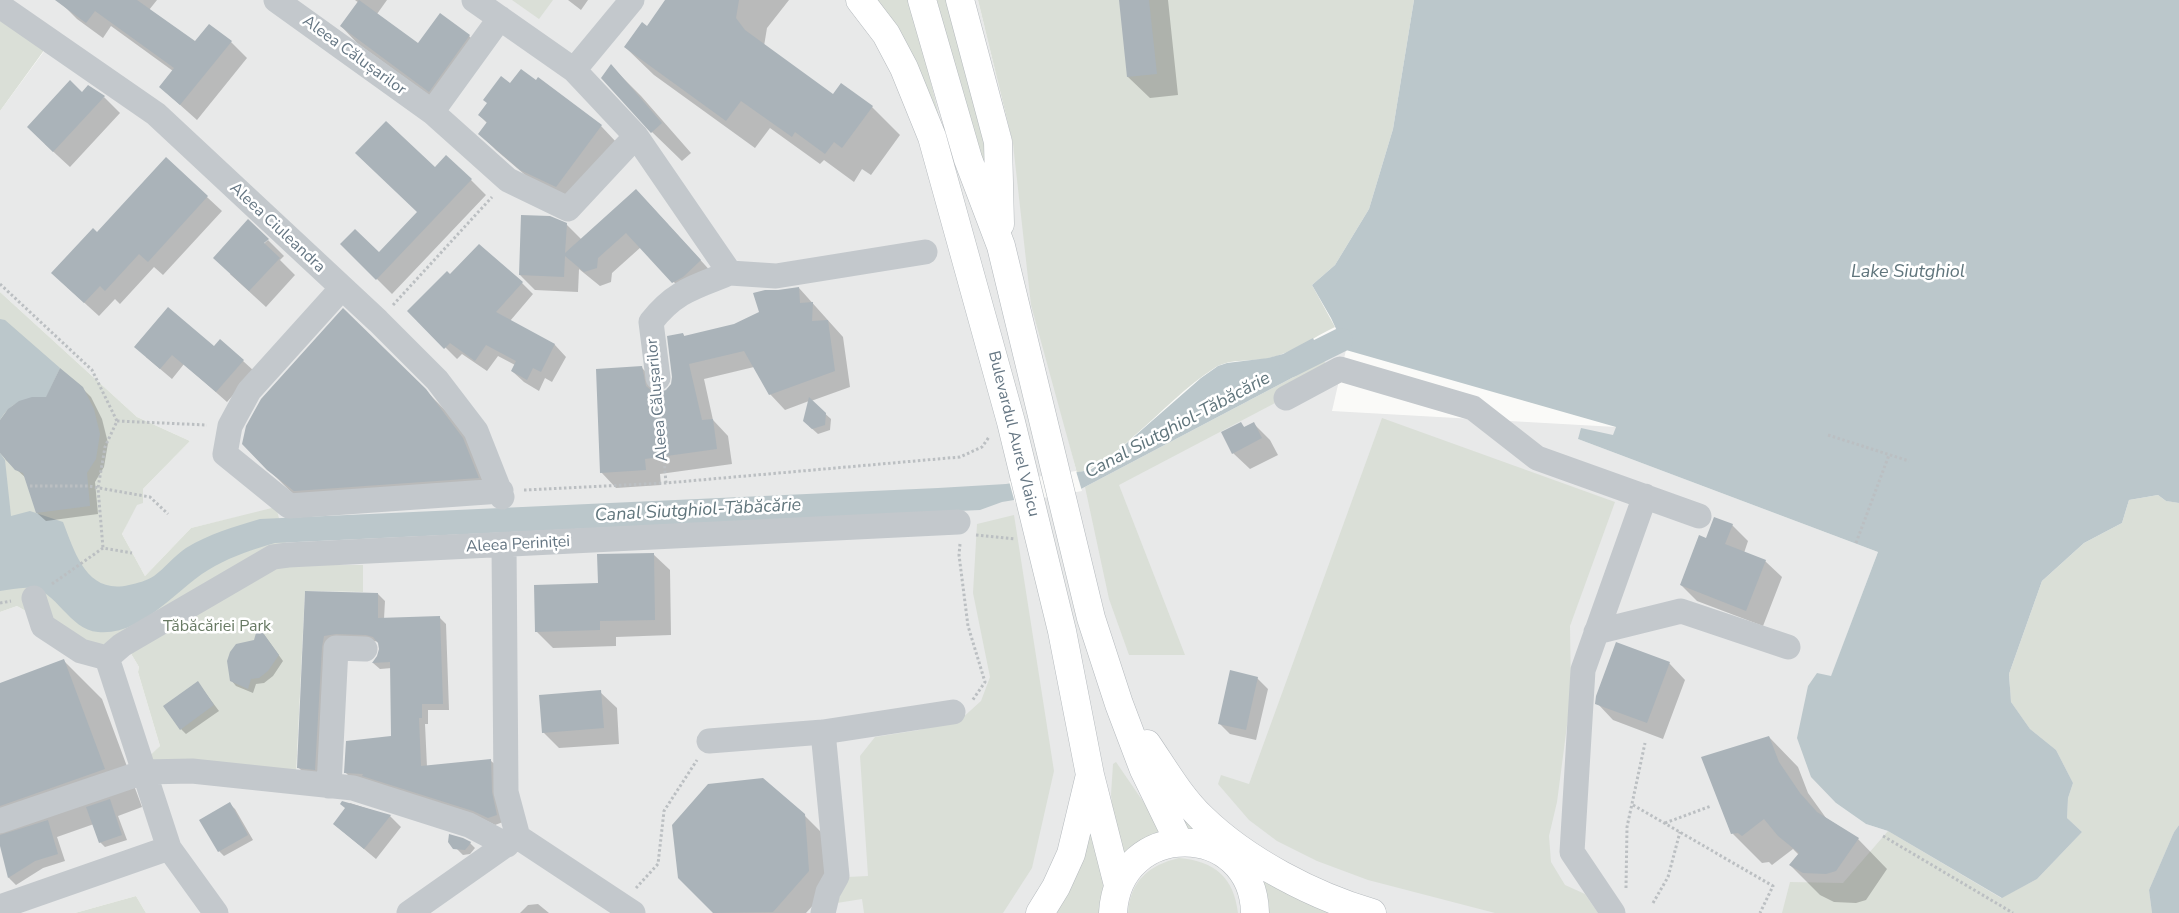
<!DOCTYPE html>
<meta charset="utf-8">
<style>
body{margin:0}
canvas{display:block;background:#fafaf8}
</style>
<canvas width="2179" height="913"></canvas>
<script>
const ctx = document.querySelector('canvas').getContext('2d');
ctx.lineJoin = 'round';
function fillPath(path, color) { ctx.fillStyle = color; ctx.fill(path, 'evenodd'); }
function trace(path, color, width, dash) { ctx.strokeStyle = color; ctx.lineWidth = width; ctx.lineCap = dash ? 'butt' : 'round'; ctx.setLineDash(dash || []); ctx.stroke(path); }
function drawText(font, color, halo, rows, align = 'center') {
  ctx.font = font + ' "Nunito Sans",sans-serif'; ctx.lineWidth = 5; ctx.setLineDash([]); ctx.textBaseline = 'middle'; ctx.strokeStyle = halo; ctx.fillStyle = color; for (const [text, x, y, turn = 0] of rows) {
    ctx.save(); ctx.translate(x, y); ctx.rotate((+turn || 0) * Math.PI / 180); ctx.textAlign = isNaN(turn) ? turn : align; if (halo) ctx.strokeText(text, 0, 0); ctx.fillText(text, 0, 0); ctx.restore();
  }
}
const built = new Path2D(`
 M0,0H978L1013,144L1061,411L1081,489L1346,350L1332,411L1616,427L1614,436L1578,439L1878,552L1831,677L1836,803L1866,824L1888,831L2166,501L2179,503V825L2174,832L2152,913H146L136,896L75,913H0V612L17,606L84,644L124,642L139,667L138,672L160,746L146,760L296,776L305,591L363,592V565H292L276,508L191,528L145,576L122,534L143,489L190,441L137,417L0,292V111L45,50Z`);
const green = new Path2D(`
 M512,0H553L539,19Z
 M876,0H911L944,137Z
 M937,0H950L993,183L989,194Z
 M978,0H1414L1393,129L1369,209L1335,265L1312,285L1335,327C1314,337 1292,353 1269,358C1252,362 1232,358 1216,367C1186,386 1161,413 1134,436C1117,451 1100,467 1077,473L1031,305L1013,144Z
 M0,20L45,49L0,111Z
 M0,292L137,417L190,441L143,489V503L137,505L122,534L145,576L191,528L276,507L292,565H363V592L305,591L296,776L145,760L160,746L138,672L139,667L124,642L113,645L84,644L17,606L0,612Z
 M1324,361L1330,369L1277,402L1119,485L1185,655H1129L1109,599L1085,487Z
 M1382,418L1615,502L1570,626L1571,695L1557,802L1549,836L1551,862L1565,885L1585,894L1598,913H1495L1368,880L1317,861L1277,841L1249,820L1218,784L1221,775L1249,784Z
 M2158,495L2166,501L2179,503V825L2174,832L2149,890L2152,913H1782L1790,882L1843,883L1888,831L2001,898L2037,879L2082,832L2067,818L2068,798L2073,783L2056,750L2030,729L2011,702L2009,674L2042,581L2084,543L2122,523L2129,500Z
 M1014,515L1054,771L1032,868L1003,913H864L862,899L837,903L847,877L868,876L860,756L875,737L919,730L960,720L981,701L990,677L973,593L977,524Z
 M1116,762L1164,832L1119,869L1111,795L1113,764Z
 M1177,797L1352,913H1265L1262,902L1184,831Z
 M1090,811L1111,877L1103,911L1099,913H1050Z
 M1179,858C1215,861 1234,878 1238,913H1128C1130,881 1149,865 1179,858Z
 M136,896L146,913H75Z`);
const water = new Path2D(`
 M1414,0H2179V503L2166,501L2158,495L2129,500L2122,523L2084,543L2042,581L2009,674L2011,702L2030,729L2056,750L2073,783L2068,798L2067,818L2082,832L2037,879L2002,898L1888,831L1866,824L1836,803L1811,777L1797,738L1808,686L1817,673L1831,676L1878,552L1578,439L1581,428L1613,435L1616,427L1346,350L1331,318L1312,285L1335,265L1369,209L1393,129Z
 M0,319L5,320L60,368L46,398C26,397 10,402 0,420Z
 M1313,338L1324,361L1081,489L1002,502L980,510L275,543C254,549 233,556 215,566C177,586 145,636 98,632C69,630 56,589 30,588C21,587 10,590 0,591V453L5,460L11,516L30,511L63,522C75,553 87,595 129,585C138,583 146,581 154,576C165,568 174,556 186,548C209,534 233,527 260,519L938,488L1006,484L1090,470L1112,456L1201,378L1218,366L1227,363L1268,358L1283,354Z
 M2179,825V913H2152L2149,890L2174,832Z`);
const pier = new Path2D(`
 M1076,471L1082,491L1015,503L1009,481Z`);
const shadow = new Path2D(`
 M63,0H157L149,10L195,43L231,42L247,58L197,120L160,87L173,71L111,26L103,38L77,19L61,3Z
 M355,0H387L377,14L418,44L469,36L485,52L445,107L357,43L341,26L359,3Z
 M568,0H588L581,10Z
 M667,0H789L767,28L764,46L833,96L872,107L900,135L871,175L862,169L854,182L824,160L820,164L770,128L755,148L654,75L625,47L647,28Z
 M1120,0H1168L1178,95L1150,98L1128,77Z
 M611,66L641,96L691,153L682,161L652,132Z
 M104,97L120,113L70,167L45,144Z
 M479,115L601,126L617,143L572,202L538,186L496,150L480,134L487,123Z
 M166,159L222,211L163,275L154,267L120,304L115,299L99,316L67,287L97,234Z
 M435,169L471,180L486,195L392,294L342,244L379,254L418,212Z
 M650,205L715,276L688,297L641,247L612,273L611,282L600,286L579,269L578,292L535,290L520,275L566,224L582,240Z
 M268,240L284,256L280,260L295,275L266,307L230,274Z
 M450,276L522,283L533,294L510,321L555,345L566,357L552,382L545,378L539,391L524,382L512,371L515,365L498,356L487,371L462,354L457,359L409,311Z
 M799,288L843,337L850,387L811,401L831,419L830,430L818,434L809,426V401L785,410L770,394L754,367L704,379L713,420L728,436L732,464L660,474L661,485L616,488L601,472L641,367L657,383L659,394L667,391L672,385L683,334L685,337L734,326L760,313L778,291Z
 M214,347L243,361L254,371L227,402L184,364L172,379L146,357Z
 M82,388L91,397L102,419L108,443L104,467L95,482L98,514L46,521L37,513L26,478L6,460L0,449V427L47,398Z
 M425,390L447,412L484,461L499,499L316,512L290,491L268,469Z
 M1240,423L1245,428L1254,424L1270,440L1278,455L1250,469L1233,453Z
 M1732,525L1748,541L1744,553L1765,561L1782,577L1763,626L1697,601L1681,585Z
 M653,554L670,570L671,635L616,637V646L553,648L536,631L599,584Z
 M306,592L378,594L385,601L384,619L439,617L446,624L449,710H428V724H425L427,767L491,761L498,767L503,822L495,825L481,818L352,779L345,772L392,737V668L380,669L373,663L379,657L381,649L379,642L374,641L344,640L322,776L305,774L298,767Z
 M263,633L283,661L273,676L264,683L256,684L253,693L236,686L231,680L255,641Z
 M64,661L102,699L142,807L118,816L127,840L105,847L100,842L94,824L57,837L65,861L43,868L16,885L9,878L0,842V684Z
 M1669,663L1685,680L1663,739L1613,720L1597,703Z
 M1257,678L1268,689L1256,740L1230,734L1220,724Z
 M198,683L219,711L186,734L181,729Z
 M600,692L617,708L619,744L559,748L543,732Z
 M1769,737L1798,767L1808,793L1826,818L1858,839L1887,869L1866,900L1856,903L1834,902L1820,895L1790,865L1799,855L1793,849L1772,865L1769,862L1762,863L1733,834Z
 M350,803L390,816L401,827L376,859L334,824Z
 M230,804L235,809L253,840L224,856L219,851Z
 M804,815L823,834L827,890L806,913H715L679,878Z
 M450,842L470,843L475,848L470,854L463,855Z
 M538,904L549,913H520L528,905Z`);
const canal = new Path2D(`
 M1291,365L1341,340`);
const building = new Path2D(`
 M55,0H137L195,41L209,24L232,41L180,105L159,87L174,68L95,11L86,23Z
 M359,0L418,43L440,13L470,35L429,92L340,26Z
 M665,0H739L736,18L745,30L833,94L841,83L873,106L842,148L834,142L825,154L795,132L792,137L741,101L726,121L624,47L642,22L647,26Z
 M1119,0H1149L1157,74L1127,77Z
 M611,64L662,123L651,133L601,78Z
 M521,69L536,80L538,77L602,125L556,187L520,170L478,134L487,122L478,115L487,103L483,100L501,76L510,83Z
 M70,80L82,92L88,85L105,96L53,152L27,127Z
 M386,121L435,167L446,155L472,179L376,280L340,244L355,229L379,252L417,212L355,153Z
 M166,157L208,196L148,262L139,254L105,291L100,286L84,303L51,273L93,228L97,232Z
 M636,189L701,260L683,277L672,283L626,233L598,258L597,268L584,272L565,256L564,277L519,275L521,215L550,216L567,223L565,253Z
 M248,219L269,239L264,243L280,258L249,291L213,258Z
 M479,244L523,282L496,312L555,344L541,372L533,368L527,380L511,371L516,361L486,345L475,361L450,343L444,349L407,311L447,271L450,274Z
 M799,287L800,303L813,302L812,321L828,320L835,371L769,395L744,351L689,364L702,420L713,419L717,449L645,459L646,470L600,473L596,369L642,366L646,386L652,391L660,392L666,390L671,384L672,377L667,336L683,333L684,336L734,324L759,312L753,293L765,290H778Z
 M168,307L214,346L220,339L244,360L216,392L172,355L160,369L134,347Z
 M343,308L426,389L463,438L479,478L294,491L267,470L242,444L246,426L261,399Z
 M60,368L83,387L94,409L100,434L96,459L87,473L90,506L36,513L23,473L15,470L0,453V420L8,409L19,401L32,397H46Z
 M809,397L826,413L825,425L812,429L803,421Z
 M1241,422L1244,427L1254,422L1262,438L1232,454L1221,432Z
 M1714,517L1733,524L1725,544L1766,560L1746,611L1680,585L1699,535L1706,538Z
 M654,553L655,620L600,621V630L535,632L534,585L598,583L597,554Z
 M305,591L378,593V618L440,616L443,704H422V718H419L421,766L491,759L492,792L497,815L488,818L473,811L362,776L363,774L344,773L346,741L391,736L390,662L372,663L377,656L379,649L378,643L373,637L366,635L336,634L324,636L322,647L315,770L297,768Z
 M258,626L279,655L268,671L259,678L251,679L248,689L230,681L227,661L230,652L236,644L254,640Z
 M1616,642L1670,662L1647,723L1595,704L1596,696Z
 M64,659L105,769L0,806V683Z
 M1230,670L1258,677L1246,730L1218,724Z
 M198,681L214,705L180,730L163,706Z
 M601,690L604,728L542,733L539,695Z
 M1769,736L1779,762L1800,793L1817,812L1859,838L1836,871L1826,874L1803,873L1789,865L1799,853L1778,836L1764,819L1742,836L1738,833L1731,834L1701,757Z
 M763,778L805,814L809,871L773,912L713,913L678,878L672,825L708,784Z
 M110,799L122,835L99,843L86,807Z
 M342,801L391,815L364,849L333,824L345,808L340,804Z
 M230,802L248,835L218,852L199,820Z
 M48,820L58,854L35,861L8,878L0,846V835Z
 M449,834L463,838L471,842L470,844L465,850L453,849L448,842Z`);
const path = new Path2D(`
 M0,284L92,370L117,421L105,447L98,488L103,548
 M393,305L492,197
 M659,401L666,483
 M117,421L207,425
 M1828,435L1909,461
 M30,486H88L150,497L168,514
 M524,490L666,483L960,457L982,447L989,437
 M976,535L1015,539
 M1856,543L1889,455
 M960,544L959,555L968,626L985,682L972,701
 M52,584L103,548L132,553
 M0,603L11,601
 M1633,805L1773,886L1760,913
 M1665,823L1711,806
 M1883,836L2013,913
 M636,888L658,864L664,811L697,760
 M1626,888L1627,827L1645,743
 M1653,903L1668,877L1680,832`);
const minor = new Path2D(`
 M276,0L432,112L508,180L568,209L636,136L730,273L776,276L925,252
 M474,0L574,70L632,0
 M0,6L156,114L378,321L437,380L476,431L502,497
 M574,70L636,136
 M432,112L500,18
 M341,289L249,391L230,426L225,454L289,506L501,491
 M658,378L651,322C675,291 695,287 730,273
 M1286,398L1340,369L1473,408L1537,458L1699,516
 M504,545L506,792L518,837L633,913
 M34,598L43,626L81,651L107,658L169,848L216,913
 M1596,632L1681,611L1788,647
 M107,658L122,645L273,557L288,555L958,522
 M709,741L823,732L953,712
 M329,786L336,648L365,649
 M0,821L144,772L192,771L353,788L469,825L507,845
 M0,907L169,848
 M409,913L517,837
 M823,913L828,892L837,876L823,732
 M1613,913L1572,852L1583,670L1645,496`);
const major = new Path2D(`
 M860,0L886,34L904,68L932,137L1011,422L1062,631L1090,775L1118,885
 M922,0L968,159L1001,246L1091,618L1119,704L1144,770L1179,842
 M960,0L998,142L1000,224
 M1147,744C1164,769 1180,797 1202,818C1246,861 1314,896 1372,913
 M1040,913L1056,887L1071,854L1089,779
 M1113,913C1118,818 1253,820 1255,913`);
const streetNames = [
 ["Aleea Călușarilor",354,56,36],
 ["Aleea Ciuleandra",277,228,43],
 ["Aleea Călușarilor",658,400,-95],
 ["Bulevardul Aurel Vlaicu",1013,434,76],
 ["Aleea Periniței",518,545,-3]
];
const parkNames = [
 ["Tăbăcăriei Park",217,627]
];
const waterNames = [
 ["Lake Siutghiol",1908,273],
 ["Canal Siutghiol-Tăbăcărie",1178,426,-28],
 ["Canal Siutghiol-Tăbăcărie",698,511,-3]
];
fillPath(built, '#e8e9e9');
fillPath(green, '#dadfd7');
fillPath(water, '#bbc7cb');
fillPath(pier, '#fafaf8');
fillPath(shadow, '#0003');
trace(canal, '#bbc7cb', 24);
fillPath(building, '#aab3b9');
trace(major, '#b5babe', 29);
trace(path, '#bbbfc2', 3, [2.5, 2.5]);
trace(minor, '#c3c8cc', 25);
trace(major, '#fff', 28);
drawText('16px', '#657683', '#fff', streetNames);
drawText('16px', '#687a64', '#fff', parkNames);
drawText('italic 18px', '#60757c', '#fff', waterNames);
</script>
